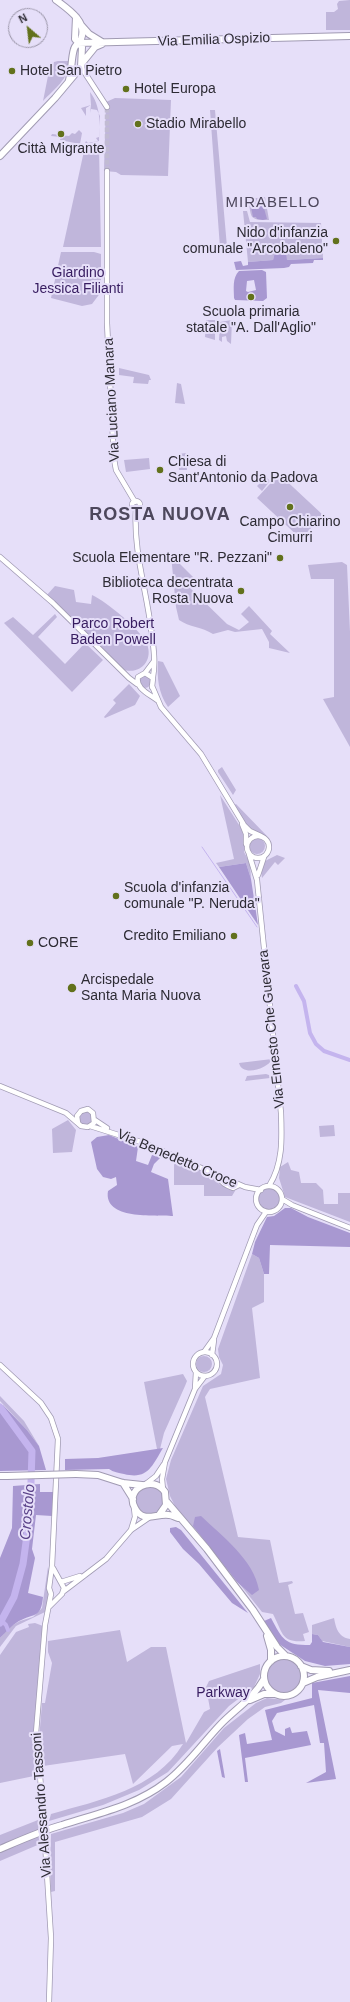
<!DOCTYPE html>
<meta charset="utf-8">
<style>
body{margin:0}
#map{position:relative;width:350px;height:2002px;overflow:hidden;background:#e6dff9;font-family:Arial,sans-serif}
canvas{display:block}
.north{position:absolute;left:8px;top:8px;width:40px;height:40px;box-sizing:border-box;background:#e6dff9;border:1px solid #9c97aa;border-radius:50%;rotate:332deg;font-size:11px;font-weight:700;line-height:16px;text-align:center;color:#2d2b34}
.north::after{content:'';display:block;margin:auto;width:14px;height:18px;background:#62711c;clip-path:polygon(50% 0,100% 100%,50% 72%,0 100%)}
</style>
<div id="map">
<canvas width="350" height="2002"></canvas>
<div class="north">N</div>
</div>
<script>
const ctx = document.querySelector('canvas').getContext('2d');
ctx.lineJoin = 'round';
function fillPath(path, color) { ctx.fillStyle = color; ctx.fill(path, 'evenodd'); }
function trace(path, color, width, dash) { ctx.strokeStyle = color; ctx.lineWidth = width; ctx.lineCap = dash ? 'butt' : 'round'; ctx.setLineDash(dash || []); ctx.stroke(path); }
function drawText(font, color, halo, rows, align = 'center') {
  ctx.font = font + ' Arial,sans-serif'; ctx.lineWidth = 4; ctx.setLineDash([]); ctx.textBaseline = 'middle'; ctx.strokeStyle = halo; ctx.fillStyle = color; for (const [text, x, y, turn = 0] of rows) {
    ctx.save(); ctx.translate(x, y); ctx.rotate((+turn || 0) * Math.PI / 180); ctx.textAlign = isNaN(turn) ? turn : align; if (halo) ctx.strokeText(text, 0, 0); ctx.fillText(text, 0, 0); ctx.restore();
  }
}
const green = new Path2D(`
 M350,0V30H326V12H334L338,9L337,4L339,1Z
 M58,61H68C70,79 54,89 43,101L48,76L54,62Z
 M90,92C101,106 100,124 99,141L87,144L85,143L86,141L88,143L98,141L96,138L99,137L100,116L97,110L91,109L90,113L91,105L86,108V116L81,108L91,105Z
 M115,98L171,100L168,176L121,175L116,172L104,171L106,102Z
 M210,110H215L227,247L220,248Z
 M79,130L82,133L80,144L60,140L61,137L51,136L52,134L69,136L72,133L75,134Z
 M92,148H99L101,247H63L84,151Z
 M265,197L269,220C248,220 252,218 248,199Z
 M243,211H247L250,222L321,223L323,258L287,260L286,246L275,252L273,260L248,262Z
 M61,252H94L101,254V292L92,304L82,306L51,298Z
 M206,320H215V340L205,337Z
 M232,320L231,344L227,341L226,336L222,337V342L219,340L220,322Z
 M119,368L149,375L151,380H149L148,384L133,383L134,377L119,375Z
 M177,383L181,384L185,404L175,403Z
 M186,453L187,470H179L178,454Z
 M149,458L150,469L126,472L124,460Z
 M279,474L323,515L301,539L257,498Z
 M266,477L270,481L262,491L257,486Z
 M171,555L195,579L189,587L227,624L239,630L249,622L241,614L249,606L272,631L270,634L290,653L269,648V642L262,629L235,632L228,630L213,634C202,627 189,627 179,620L176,607Z
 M342,562L347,565L350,632V747L323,699L334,697V579H311L308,565Z
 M55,586L74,590L76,602L91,604L92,595C107,602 140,629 147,644C154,662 138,676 122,669L59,605L46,596Z
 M55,614L57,617L38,637L65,664L85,643L103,660L72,692L4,623L13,617L33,635Z
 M158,661L163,662L180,696L168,707C158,692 157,678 158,661Z
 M139 682a6 6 0 1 1 12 0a6 6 0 1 1-12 0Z
 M129,684L140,696L135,705L105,718L104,717L116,703L113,700Z
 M222,767L236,790L233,795L218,772V770Z
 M220,795L241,828L244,837V852L250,863L251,879L246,863L219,867L216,863L234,859Z
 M236,804L266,835L267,837L248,827L234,805Z
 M249 846a8 8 0 1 1 16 0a8 8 0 1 1-16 0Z
 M277,855L285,858L278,865L275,862L262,878L261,871L265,861Z
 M272,1059C268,1069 242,1077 239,1063Z
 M266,1074L269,1075L270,1078L245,1081L247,1076Z
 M79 1118a7 7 0 1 1 14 0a7 7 0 1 1-14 0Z
 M68,1120L76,1130L72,1152L53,1153L52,1129Z
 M334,1125L335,1136L320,1137L319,1126Z
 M174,1159L215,1177L219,1184L235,1191L232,1196H204V1185H174Z
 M288,1162L291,1170L299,1172L301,1183H316L323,1190L324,1204H338V1193H350V1222L285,1197L279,1178L280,1167Z
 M258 1199a11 11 0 1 1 22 0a11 11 0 1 1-22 0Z
 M252,1254L259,1258L264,1274V1302L252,1308L260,1378L210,1389L205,1397L238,1537L270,1540L279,1583L292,1581L293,1583L288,1585L295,1614L303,1613L309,1632L303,1634L305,1641C281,1643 283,1633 273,1614L262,1612L202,1537L176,1508L170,1496L166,1479L171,1460L203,1386L221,1374L223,1365L219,1357L218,1349Z
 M196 1364a8 8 0 1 1 16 0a8 8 0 1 1-16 0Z
 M183,1374L187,1381L185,1386L164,1433L160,1449H157L144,1382Z
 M0,1396L24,1421L39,1446L27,1430L0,1401Z
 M135 1500a14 14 0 1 1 28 0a14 14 0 1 1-28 0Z
 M48,1567L50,1579L47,1586L49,1596L45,1612L16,1626L0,1647V1638L11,1626L20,1621L33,1617L42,1608Z
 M334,1618C336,1628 338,1637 350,1639V1647L322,1641L318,1635L312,1634V1625Z
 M35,1623L43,1626L35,1741L34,1776L0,1783V1655L16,1632L29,1627L28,1624Z
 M120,1630L127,1662L151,1647H166L186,1743L204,1712L210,1709L206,1687L209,1681L260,1664V1674L254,1687L229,1706L168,1772L139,1790L103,1805L49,1821L51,1814C99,1800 155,1790 183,1744L172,1746L133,1784L125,1754L43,1766L39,1740L42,1703H45L52,1663L48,1652V1641Z
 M267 1676a17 17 0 1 1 34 0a17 17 0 1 1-34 0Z
 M267,1698L285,1700L281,1703L265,1707L248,1719L218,1747L171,1799L142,1817L55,1842V1891L51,1892L50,1867L51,1834L123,1813L144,1804L181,1777L224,1728L256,1703Z
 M38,1820L40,1844L0,1861V1835Z`);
const forest = new Path2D(`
 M262,201L267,219L263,220L257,219L256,217H253L251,207Z
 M286,246L287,260L323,258V260H314L313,263L291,264L289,267L284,268L236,270L234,262L241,261L243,266L248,265V262L273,260L275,252Z
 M262,270L266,272L267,298L263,301L235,300L234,298C234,289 232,278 239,271ZM254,280L256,290L248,292L246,291L247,281Z
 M246,863L251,879L258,925L219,867Z
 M109,1135L138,1147L136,1161L148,1165L152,1155L161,1157L154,1164L151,1172L168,1179L173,1216C155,1215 103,1220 108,1191L117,1185L116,1177L111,1179L103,1177L97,1169L91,1142L97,1137Z
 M285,1208H291L308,1217L350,1233V1247L270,1245L269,1274H264L259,1258L252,1254L255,1242L267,1217L274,1216Z
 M3,1405L27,1430L39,1446L46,1470L0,1471V1408Z
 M163,1448C152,1466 148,1480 124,1474C119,1473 113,1472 109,1469L65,1470V1459L98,1458Z
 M40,1484V1492H54L52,1516L36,1515L32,1549L35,1558L28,1593L43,1597C41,1618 35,1613 19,1621C12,1625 6,1632 0,1638V1558L12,1528L13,1486Z
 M201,1516C222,1536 254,1560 259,1590L252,1595L237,1582L193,1526L195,1517Z
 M176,1527L181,1530L248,1613L232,1603L199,1564L183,1549L170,1532V1528Z
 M271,1618C283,1640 284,1645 310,1645L312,1642V1634L318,1635L323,1642L350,1647V1664L325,1666L305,1661L279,1644L264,1621Z
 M350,1676V1693L318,1690L336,1779L306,1783L326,1772L324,1743H320L314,1705L277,1713L272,1721L275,1731L285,1736V1729L290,1727L292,1733L307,1731L311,1745L245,1758L248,1782H245L239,1735L245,1733L247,1744L272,1740L265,1710L312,1698V1683Z
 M220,1749L225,1778L222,1777L217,1751Z`);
const stream = new Path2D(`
 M202,847L257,927`);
const canal = new Path2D(`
 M296,986L304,1001L310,1033L316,1044L324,1051L350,1060
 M2,1621L6,1625L8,1630`);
const river = new Path2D(`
 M0,1407L32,1451L30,1513L23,1564L14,1597L0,1623`);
const minorTunnel = new Path2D(`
 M107,171V107`);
const minor = new Path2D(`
 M81,67L107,107
 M107,171V323L114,459L116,470L135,502
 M132 505a4 4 0 1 1 8 0a4 4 0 1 1-8 0Z
 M136,509C133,549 146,589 151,628C153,644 156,661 153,677
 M0,557L53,603L129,678L137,684
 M154,661L145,673L138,677C135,688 149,694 157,700
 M145,673L153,678L152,687
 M152,686L161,707L201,754L244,825L250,831L261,836
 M242,824L246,834V844
 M247 847a11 11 0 1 1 22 0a11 11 0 1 1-22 0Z
 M249,854L257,880L281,1113C282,1139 283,1164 269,1186
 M258,875L264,857
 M0,1086L66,1113L81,1126L88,1127L94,1123L93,1113L88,1109L81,1111L77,1116L78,1123
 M95,1120L107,1128
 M90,1126L144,1143L245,1187L261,1190
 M217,1176C222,1183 225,1185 233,1188L239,1185
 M256 1199a13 13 0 1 1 26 0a13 13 0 1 1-26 0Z
 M282,1199L292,1205L350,1228
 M204,1352L214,1338L252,1238L257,1225L266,1212
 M193 1364a12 12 0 1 1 24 0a12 12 0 1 1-24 0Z
 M212,1355L214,1340
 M0,1365L41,1403L51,1418L58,1439L52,1566L49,1588L51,1594L45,1625L36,1733L44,1819
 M195,1389L196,1372
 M147,1483L156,1476L164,1464
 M163,1490L162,1479L165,1462L195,1389L205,1376
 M131,1530L135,1517L134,1508
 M61,1582L80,1576
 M64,1591L106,1559L131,1530L150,1517
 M49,1607L62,1594L64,1588L53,1568
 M45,1842L51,1938L49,2002`);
const major = new Path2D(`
 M56,0C68,9 88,22 81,39C79,43 75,45 74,49C71,59 72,70 69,80
 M81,25L89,34L102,42
 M78,43L350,36
 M82,63L95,47L102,44
 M0,156L55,98L81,67L82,47L75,39L76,17
 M76,1474L98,1475L123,1483L142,1485
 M0,1476H7
 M123,1483L133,1499
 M167,1502L207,1549L253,1610L277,1647L286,1656
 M159,1515L166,1505L165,1492C153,1474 124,1489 135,1508C143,1524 156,1513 169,1515C172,1515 175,1517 178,1518
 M267,1636L271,1650V1661
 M264 1676a20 20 0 1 1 40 0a20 20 0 1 1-40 0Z
 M301,1666L311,1670L329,1671
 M303,1683L317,1677L350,1670
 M250,1700L264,1694H274
 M0,1849C21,1840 41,1831 62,1825C99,1813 135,1806 166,1782C187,1766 202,1744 220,1725C235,1709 253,1699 264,1679`);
const minorBridge = new Path2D(`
 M44,1819L45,1842`);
const majorBridge = new Path2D(`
 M7,1476L76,1474`);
const markers = [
 [12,71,4,"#62711c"],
 [126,89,4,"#62711c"],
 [138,124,4,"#62711c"],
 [61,134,4,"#62711c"],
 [336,241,4,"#62711c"],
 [251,297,4,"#62711c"],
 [160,470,4,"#62711c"],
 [290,507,4,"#62711c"],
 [280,558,4,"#62711c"],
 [241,591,4,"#62711c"],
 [116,896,4,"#62711c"],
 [234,936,4,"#62711c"],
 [30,943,4,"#62711c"],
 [72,988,5,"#62711c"]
];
const streetNames = [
 ["Via Emilia Ospizio",214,40,-2],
 ["Via Luciano Manara",112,400,-93],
 ["Via Ernesto Che Guevara",272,1029,-96],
 ["Via Benedetto Croce",177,1159,23],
 ["Via Alessandro Tassoni",42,1805,-94]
];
const poiNames = [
 ["Hotel San Pietro",20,71],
 ["Hotel Europa",134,89],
 ["Stadio Mirabello",146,124],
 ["Città Migrante",61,149,"center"],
 ["Nido d'infanzia",328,233,"right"],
 ["comunale \"Arcobaleno\"",328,249,"right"],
 ["Scuola primaria",251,312,"center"],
 ["statale \"A. Dall'Aglio\"",251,328,"center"],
 ["Chiesa di",168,462],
 ["Sant'Antonio da Padova",168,478],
 ["Campo Chiarino",290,522,"center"],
 ["Cimurri",290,538,"center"],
 ["Scuola Elementare \"R. Pezzani\"",272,558,"right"],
 ["Biblioteca decentrata",233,583,"right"],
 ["Rosta Nuova",233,599,"right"],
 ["Scuola d'infanzia",124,888],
 ["comunale \"P. Neruda\"",124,904],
 ["Credito Emiliano",226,936,"right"],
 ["CORE",38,943],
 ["Arcispedale",81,980],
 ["Santa Maria Nuova",81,996]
];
const parkNames = [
 ["Giardino",78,273],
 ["Jessica Filianti",78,289],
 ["Parco Robert",113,624],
 ["Baden Powell",113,640],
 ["Parkway",223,1693]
];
const neighbourhoodNames = [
 ["MIRABELLO",273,203]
];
const waterNames = [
 ["Crostolo",28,1512,-85]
];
const districtNames = [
 ["ROSTA NUOVA",160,515]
];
fillPath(green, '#c0b6db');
fillPath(forest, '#a898d1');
trace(stream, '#c4b4ee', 1);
trace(canal, '#c4b4ee', 4);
trace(river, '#c4b4ee', 7);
trace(minorTunnel, '#c1bbd2', 4.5, [4.5, 2]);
trace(minor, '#a19bb3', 6);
trace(major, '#a19bb3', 8);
trace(minor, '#fff', 4.5);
trace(major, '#fff', 6);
trace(minorBridge, '#a19bb3', 6, []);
trace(majorBridge, '#a19bb3', 8, []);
trace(minorBridge, '#fff', 4.5);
trace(majorBridge, '#fff', 6);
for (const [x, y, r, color] of markers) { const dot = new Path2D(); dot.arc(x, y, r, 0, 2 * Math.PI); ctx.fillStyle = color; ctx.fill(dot); trace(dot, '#e6dff9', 1.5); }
drawText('14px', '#2d2b34', '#e6dff9', streetNames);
drawText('14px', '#2d2b34', '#e6dff9', poiNames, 'left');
drawText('14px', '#371c60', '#e6dff9', parkNames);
ctx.letterSpacing = '1px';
drawText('15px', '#4d475c', '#e6dff9', neighbourhoodNames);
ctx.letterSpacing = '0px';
drawText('italic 15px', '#594187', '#e6dff9', waterNames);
ctx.letterSpacing = '1px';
drawText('bold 18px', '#4d475c', '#e6dff9', districtNames);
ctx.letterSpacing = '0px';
</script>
